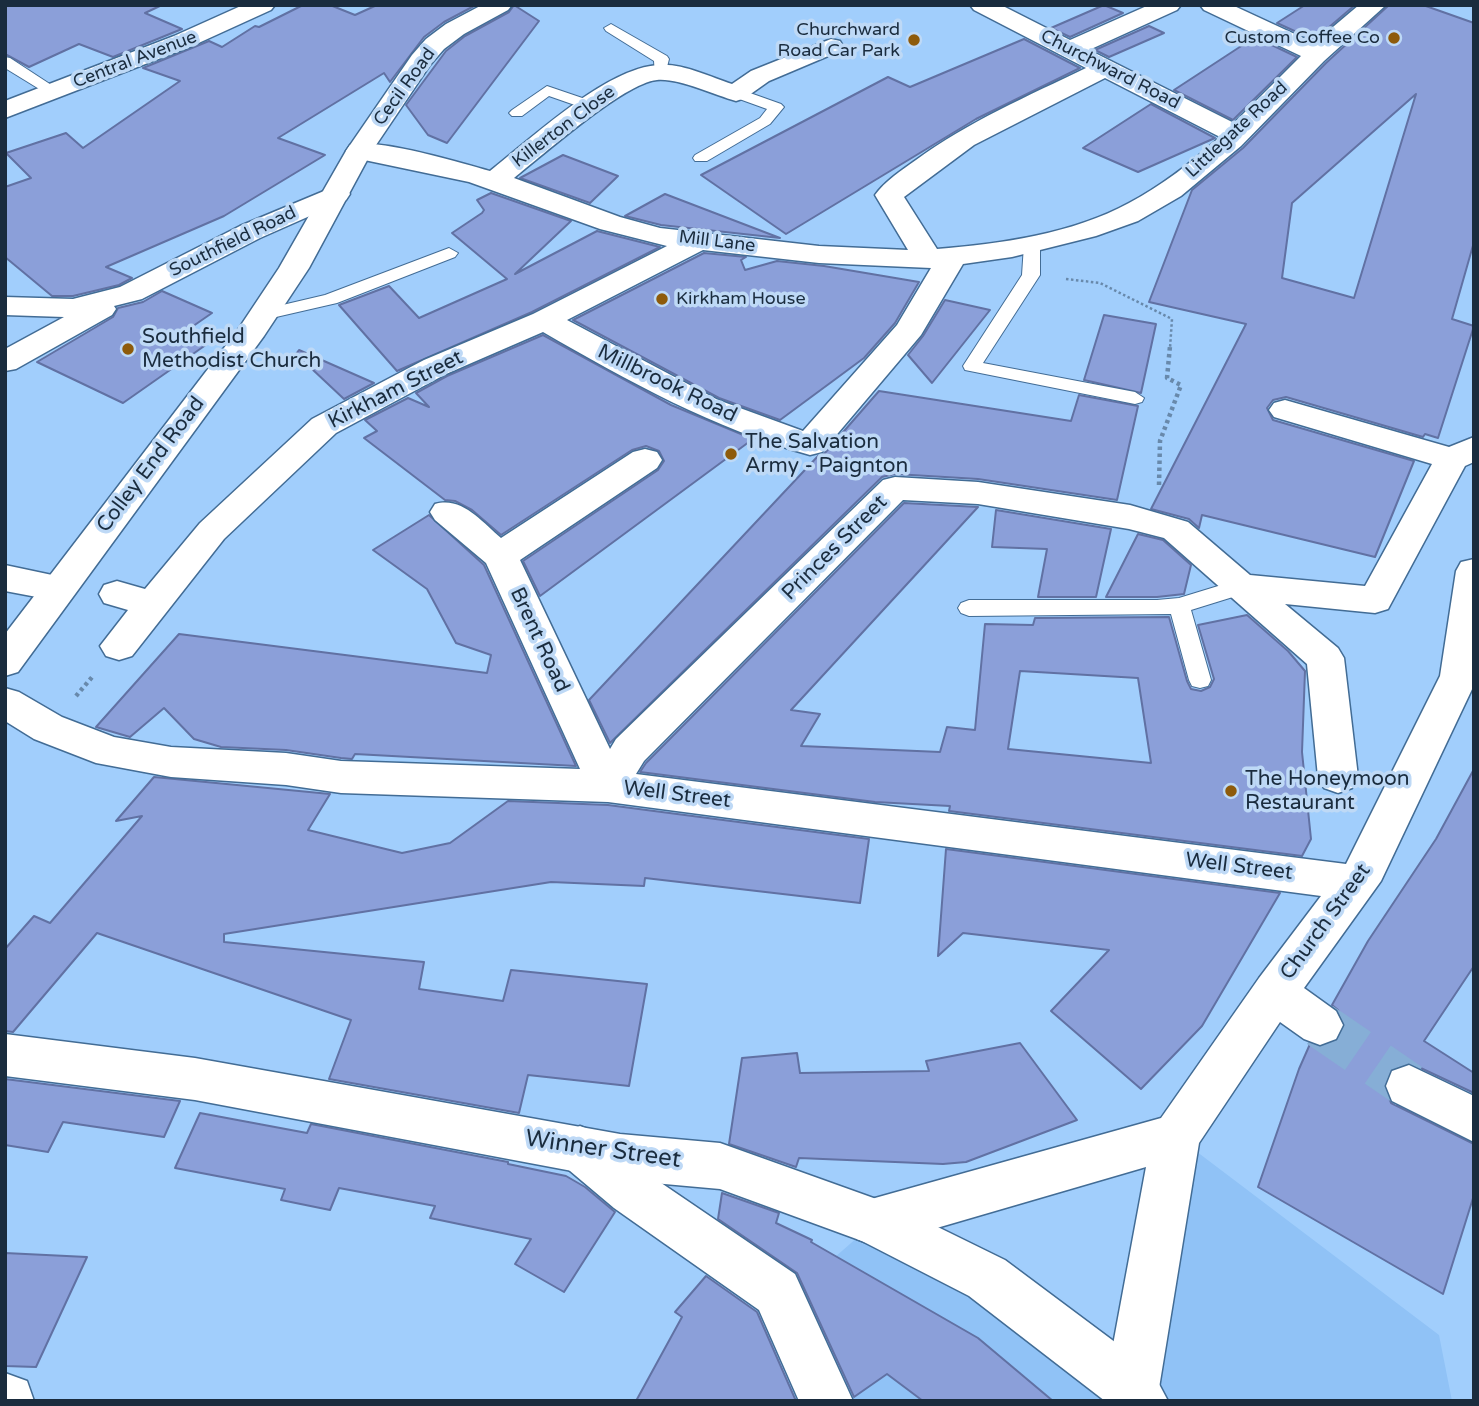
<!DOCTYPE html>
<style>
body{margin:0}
#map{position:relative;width:1479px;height:1406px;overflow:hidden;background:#a1cefc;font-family:"Varela Round",sans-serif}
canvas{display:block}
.frame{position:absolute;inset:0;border:7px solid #1a2c3e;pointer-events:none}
</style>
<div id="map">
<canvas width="1479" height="1406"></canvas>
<div class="frame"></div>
</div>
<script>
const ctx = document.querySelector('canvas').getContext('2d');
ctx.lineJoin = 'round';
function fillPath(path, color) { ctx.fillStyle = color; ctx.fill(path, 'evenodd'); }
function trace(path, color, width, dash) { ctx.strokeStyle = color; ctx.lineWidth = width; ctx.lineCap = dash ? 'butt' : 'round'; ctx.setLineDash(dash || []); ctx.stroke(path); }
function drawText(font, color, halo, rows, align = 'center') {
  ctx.font = font + ' "Varela Round",sans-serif'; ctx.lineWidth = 7; ctx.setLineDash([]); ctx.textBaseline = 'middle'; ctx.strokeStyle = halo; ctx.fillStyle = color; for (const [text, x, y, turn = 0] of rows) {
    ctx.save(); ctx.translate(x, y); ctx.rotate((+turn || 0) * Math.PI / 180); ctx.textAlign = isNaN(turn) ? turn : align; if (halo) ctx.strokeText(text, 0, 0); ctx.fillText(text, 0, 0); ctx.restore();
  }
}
const built = new Path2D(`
 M1176,1136L1439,1335L1452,1401H841L794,1293L875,1222L1132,1387Z`);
const building = new Path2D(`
 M5,5H162L145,13L182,29L113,57L79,44L29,67L5,54Z
 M303,5H330L355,15L377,5H476L444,22L424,37L390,82L384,73L278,138L325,155L224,216L106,267L132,278L119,285L73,296H52L5,257V187L31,178L6,153L66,133L83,148L180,81L143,68L209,41L222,47L255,26L259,27Z
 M514,5L539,21L447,143L428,135L406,105L446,51L465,36L509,12Z
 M1104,5L1123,13L1070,37L1051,28Z
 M1305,5H1355L1314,40L1277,23Z
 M1389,5H1423L1474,23V242L1452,319L1474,326L1438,438L1425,434L1423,437L1286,397L1273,400L1267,408L1273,420L1414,461L1375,557L1202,515L1199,528L1189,519L1151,509L1246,324L1149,302L1192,190L1243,148L1326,63ZM1416,94L1354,298L1282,278L1292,203Z
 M1149,26L1164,33L1109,57L1095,50Z
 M1255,37L1297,57L1233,120L1174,90Z
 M1024,39L1080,68L976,119L786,234L701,175L888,77L910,87Z
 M1151,104L1215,138L1138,172L1083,148Z
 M563,155L618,176L590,203L520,178Z
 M491,193L571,221L515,274L597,231L660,247L532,312L397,371L339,305L389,286L419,318L507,279L452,233L482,213L484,210L477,200Z
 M665,194L780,238L661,225L625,216Z
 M704,253L746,257L741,260L745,270L777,261L824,266L919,282L895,323L864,358L780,420L719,398L573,320Z
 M162,291L212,313L186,331L210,342L123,403L37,362L113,317L118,308L143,302Z
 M945,300L990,310L932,383L908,355L923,336Z
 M1104,315L1156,324L1141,393L1084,380Z
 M543,335L671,405L753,439L540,596L523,561L658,470L664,461L659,451L646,446L632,450L501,535L472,510L455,501L445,500L364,438L377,431L365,420L408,398L429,407L416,393L447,376Z
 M299,350L374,383L344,399L296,354Z
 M879,391L1071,421L1079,395L1138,406L1117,500L978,479L895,474L882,477L610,743L589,700L818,456L824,454Z
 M904,503L978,507L791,710L820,714L801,746L940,752L947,727L975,730L985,624L1033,625L1035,618L1169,617L1187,681L1191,689L1201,691L1210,687L1214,679L1198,625L1247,615L1288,651L1305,671L1302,752L1311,839L1302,856L949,811L950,806L875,802L640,772L646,763ZM1020,671L1138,678L1151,763L1008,749Z
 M996,510L1111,529L1096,597H1038L1047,549L992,547Z
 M429,515L484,565L576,766L355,754L352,759L341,758L286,750L221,747L194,739L164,708L130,737L96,727L179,634L487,673L491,655L456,643L427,589L373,550Z
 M1138,534L1163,540L1191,565L1184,594L1157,597H1106Z
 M1474,769V966L1424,1041L1474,1073V1093L1410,1063L1391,1069L1384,1085L1391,1103L1474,1144V1195L1443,1294L1258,1187L1299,1069L1310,1044L1321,1047L1338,1040L1345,1024L1338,1010L1332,1005L1368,941L1436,839Z
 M154,777L330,794L308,830L402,853L450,843L508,801L608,805L869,839L860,903L645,878L644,886L551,882L224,934V942L424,962L419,989L503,1001L511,970L647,984L629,1086L528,1075L519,1113L329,1079L351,1020L97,933L13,1032L5,1031V949L34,916L50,923L142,816L116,821Z
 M946,849L1280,893L1202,1026L1141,1089L1051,1011L1109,950L963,933L938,956Z
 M1020,1043L1077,1120L966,1162L943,1164L799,1158L796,1167L729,1144L742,1058L797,1053L800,1073L929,1071L926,1061Z
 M5,1079L180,1101L164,1137L63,1122L48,1152L5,1145Z
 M200,1113L307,1133L311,1124L508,1162V1164L566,1176L585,1187L615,1212L564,1292L515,1264L531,1239L430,1218L435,1206L339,1188L330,1210L281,1200L285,1189L175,1168Z
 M722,1193L779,1213L776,1223L812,1240L811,1242L978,1338L1053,1401H923L887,1374L854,1397L797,1273L718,1219Z
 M5,1253L87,1257L36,1367L5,1366Z
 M706,1276L757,1312L796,1401H636L682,1317L675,1312Z`);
const minorTunnel = new Path2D(`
 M1320,1025L1409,1086`);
const pathFar1 = new Path2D(`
 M1066,279L1100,283L1172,319L1170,348`);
const path = new Path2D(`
 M1159,485L1160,441L1181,385L1167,378L1170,346
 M76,696L93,676`);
const service = new Path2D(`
 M611,24L667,56L669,59L665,75H655L654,61L606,31L604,28Z
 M5,57L10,58L62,92L59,95H49L5,68Z
 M547,86L597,103L600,106L592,111L549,96L522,116H512L509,113L512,110Z
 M736,88L781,104L784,107L770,124L707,161H695L693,158L695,155L760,118L767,109L731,96L728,93Z
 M1032,240L1040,245V275L983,363L1135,392L1144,398L1142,402L1135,404L965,370L963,366L1022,275L1024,245Z
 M449,248L458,253L455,257L337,303L263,320L254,315L257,311L325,295Z
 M1241,579L1249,582L1252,587L1249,592L1191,610L1211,680L1208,686L1200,688L1192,686L1189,680L1171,614L969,616L961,613L958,608L961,603L969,600H1157L1179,598Z`);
const minor = new Path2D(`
 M243,5H275L271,10L192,46L5,118V101L174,36Z
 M970,5H1001L1070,40L1149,5H1181L1177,10L1089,50L1234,123L1301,56L1204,10L1200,5H1232L1314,43L1359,5H1386L1324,61L1241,146L1181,196L1138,221L1096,236L1012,257L963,264L921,335L822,452L810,455C714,429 628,381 543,332L446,374L336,433L224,539L132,656L119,660L106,656L100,646L128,610L104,603L99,594L104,585L117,581L145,589L200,523L312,419L424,360L533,314L667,246L600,229L469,182L350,157L346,151L350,145C379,138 458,162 490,171C531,139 607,67 659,65C682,63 710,77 732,84L751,71L831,39L840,41L843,46L840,51L769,81L745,98L736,101C714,95 679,78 657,80C624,83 543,155 514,178L620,217L660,228L819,246L908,250L875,195C885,181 902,170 916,160C968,122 1028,96 1086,68L974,10ZM1105,78L1220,137C1192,162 1163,185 1129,203C1072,234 1000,244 937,249L904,197L974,145ZM703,250L819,263L931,268L897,325L803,431L718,400L567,320Z
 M1285,400L1449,447L1474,437V462L1465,466L1388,609L1375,613L1285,604L1338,648L1344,658L1358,777L1352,788L1338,793L1324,788L1318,777L1307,664L1164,538L1129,529L978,504L903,500L644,761L636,774L1346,864L1440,676L1456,571L1461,562L1474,559V685L1381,881L1304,988L1336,1011L1343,1025L1336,1039L1320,1045L1304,1039L1280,1022L1199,1143L1159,1388L1153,1401H1111L1105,1388L1146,1167L875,1246L857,1239L850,1222L857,1205L875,1198L1161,1118L1259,978L1321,896L608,802L341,793L286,785L171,777L96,763L34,739L5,721V688L19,692L62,717L114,737L171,747L286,753L341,761L580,769L486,563L435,520L430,512L435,504C462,496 482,522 501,538L633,452L645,449L657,452L662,460L657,468L520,560L610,749L616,739L883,480L895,477L978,482L1130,505L1188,522L1250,575L1365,586L1432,464L1274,417L1269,410L1274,403Z
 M1409,1065L1474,1096V1142L1392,1101L1386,1086L1392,1071Z
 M580,1126L597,1133L648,1174L795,1274L853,1401H799L759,1310L614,1208L563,1165L556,1149L563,1133Z
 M5,1373L27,1381L34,1401H5Z`);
const tertiary = new Path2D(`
 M336,186L346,188L350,194L346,200L260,238L142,299L114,306L116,309L112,315L16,369L5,371V349L64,317L5,315V297L73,299L120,287L240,226Z
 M5,565L71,579L76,588L71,597L58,601L5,591Z
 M5,1034L195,1058L620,1134L720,1143L893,1205L1005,1260L1151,1369L1168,1401H1105L969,1296L862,1241L720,1189L620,1180L195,1100L5,1076Z`);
const secondary = new Path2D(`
 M482,5H512L508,10L464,34L444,49L430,65L372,151L309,268L264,336L18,672L5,676V634L237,331L279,268L346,151L412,55L426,39L446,24Z`);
const markers = [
 [1394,38,7,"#8e5b0b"],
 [914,40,7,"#8e5b0b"],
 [662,299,7,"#8e5b0b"],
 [128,349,7,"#8e5b0b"],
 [731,454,7,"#8e5b0b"],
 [1231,791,7,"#8e5b0b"]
];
const farPoinames = [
 ["Churchward",900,30],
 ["Road Car Park",900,51],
 ["Custom Coffee Co",1380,38],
 ["Kirkham House",676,299,"left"]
];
const farStreetnames = [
 ["Central Avenue",135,60,-21],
 ["Churchward Road",1110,70,27],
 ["Cecil Road",405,87,-54],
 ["Killerton Close",564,127,-37],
 ["Littlegate Road",1237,130,-43],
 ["Southfield Road",233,242,-26],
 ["Mill Lane",717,242,7]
];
const poiNames = [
 ["Southfield",142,337],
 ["Methodist Church",142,361],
 ["The Salvation",745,442],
 ["Army - Paignton",745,466],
 ["The Honeymoon",1245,779],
 ["Restaurant",1245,803]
];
const streetNames = [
 ["Millbrook Road",667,384,26],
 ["Kirkham Street",396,390,-27],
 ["Colley End Road",151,465,-53],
 ["Princes Street",835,548,-45],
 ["Brent Road",539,640,65],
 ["Well Street",677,795,7],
 ["Well Street",1239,867,7],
 ["Church Street",1326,922,-54]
];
const nearStreetnames = [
 ["Winner Street",603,1150,8]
];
fillPath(built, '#90c2f6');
fillPath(building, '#8b9fd9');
trace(building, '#6171a3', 2);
trace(minorTunnel, '#86aed6', 46, [46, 24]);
trace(service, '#426c95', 2);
trace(minor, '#426c95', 3);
trace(tertiary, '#426c95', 3);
trace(secondary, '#426c95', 3);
trace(pathFar1, '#6889ab', 2.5, [2.5, 2.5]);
trace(path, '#6889ab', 4.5, [3.5, 3.5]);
fillPath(service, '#fff');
fillPath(minor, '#fff');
fillPath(tertiary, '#fff');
fillPath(secondary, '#fff');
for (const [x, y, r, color] of markers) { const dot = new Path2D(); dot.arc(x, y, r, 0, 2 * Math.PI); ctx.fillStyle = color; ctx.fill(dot); trace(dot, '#bed9f6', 2.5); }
drawText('18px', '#1a2c3e', '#bed9f6', farPoinames, 'right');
drawText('18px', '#1a2c3e', '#bed9f6', farStreetnames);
drawText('21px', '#1a2c3e', '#bed9f6', poiNames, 'left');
drawText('21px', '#1a2c3e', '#bed9f6', streetNames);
drawText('24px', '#1a2c3e', '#bed9f6', nearStreetnames);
</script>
